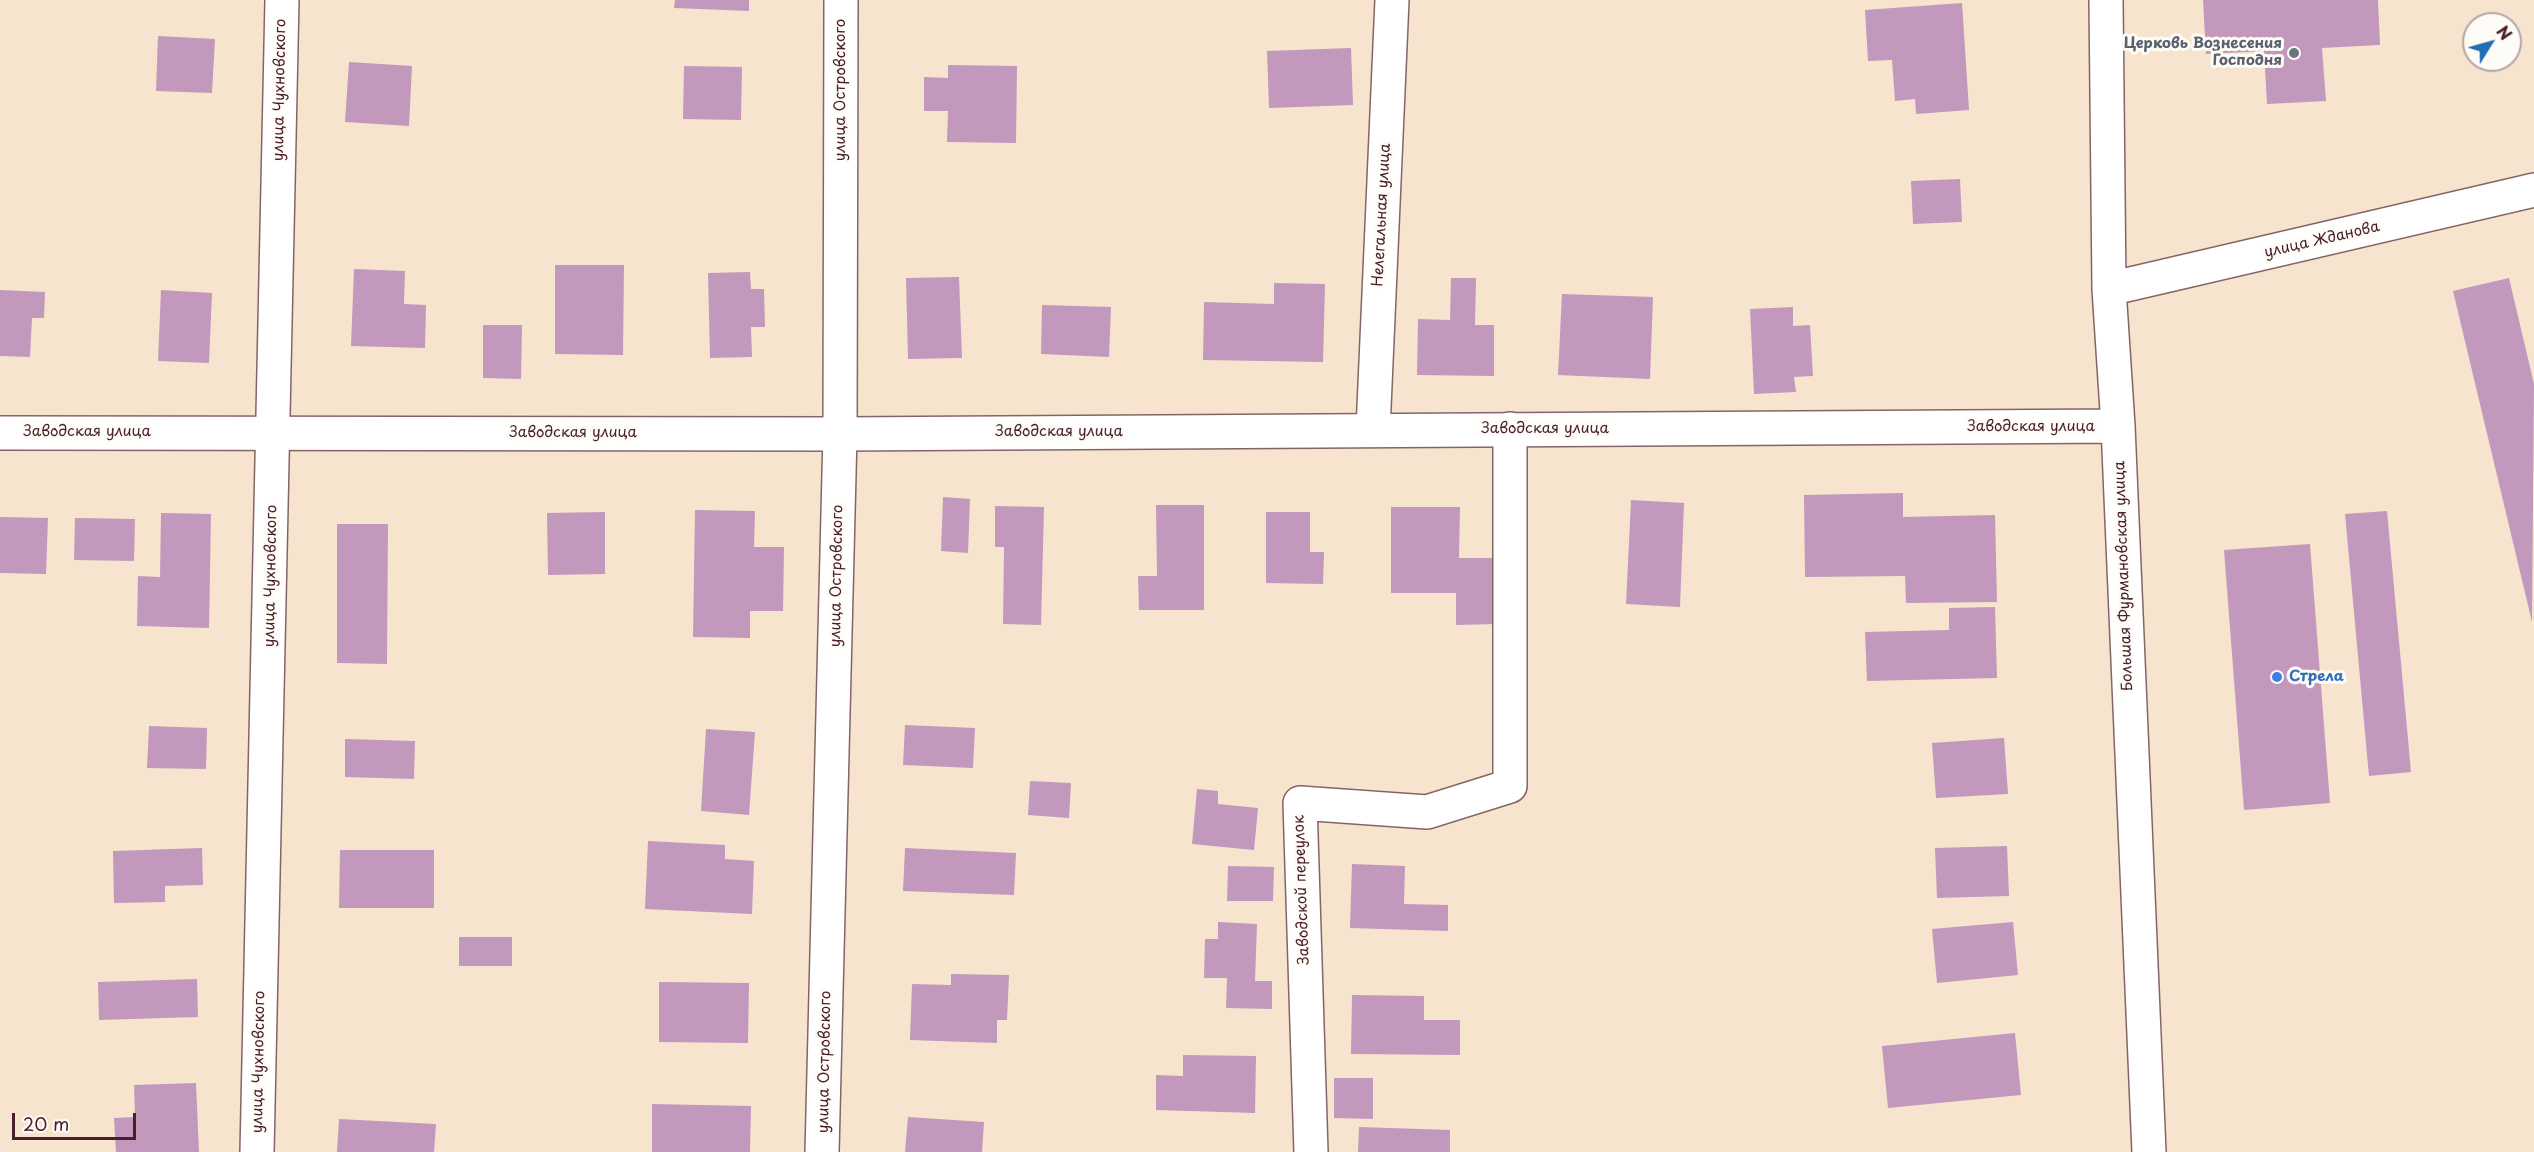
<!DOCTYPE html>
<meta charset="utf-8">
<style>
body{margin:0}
#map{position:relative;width:2534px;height:1152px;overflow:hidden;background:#f7e4ce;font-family:"Playpen Sans",sans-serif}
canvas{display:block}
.north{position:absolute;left:2462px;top:12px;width:60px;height:60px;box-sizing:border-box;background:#fdfcf7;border:2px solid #b5a4a5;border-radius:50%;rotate:53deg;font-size:16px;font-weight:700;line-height:24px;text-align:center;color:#4a1f2b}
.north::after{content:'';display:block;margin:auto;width:21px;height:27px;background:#1f6fb2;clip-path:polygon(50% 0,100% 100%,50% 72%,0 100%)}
.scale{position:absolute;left:12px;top:1113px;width:124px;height:27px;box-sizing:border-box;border:3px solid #4a1f2b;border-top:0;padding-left:8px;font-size:18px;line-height:21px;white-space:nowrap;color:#4a1f2b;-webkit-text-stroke:4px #fdfcf7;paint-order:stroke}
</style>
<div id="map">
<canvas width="2534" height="1152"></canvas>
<div class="north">N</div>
<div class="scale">20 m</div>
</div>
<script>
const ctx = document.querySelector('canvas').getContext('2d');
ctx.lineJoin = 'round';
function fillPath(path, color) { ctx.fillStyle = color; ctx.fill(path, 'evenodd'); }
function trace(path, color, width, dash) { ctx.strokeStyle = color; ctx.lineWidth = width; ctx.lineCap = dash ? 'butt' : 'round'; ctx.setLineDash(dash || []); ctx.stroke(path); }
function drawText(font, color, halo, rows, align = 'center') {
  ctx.font = font + ' "Playpen Sans",sans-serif'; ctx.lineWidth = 6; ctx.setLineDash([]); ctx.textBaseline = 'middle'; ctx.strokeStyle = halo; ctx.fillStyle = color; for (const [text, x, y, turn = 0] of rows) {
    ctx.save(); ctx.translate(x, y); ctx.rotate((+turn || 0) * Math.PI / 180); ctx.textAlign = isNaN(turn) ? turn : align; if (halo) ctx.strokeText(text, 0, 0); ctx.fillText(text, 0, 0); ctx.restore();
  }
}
const building = new Path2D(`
 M675,0H749V11L674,8Z
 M2203,0H2378L2380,45L2322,48L2326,101L2267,104L2264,51L2206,54Z
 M1962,3L1969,110L1916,114L1915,99L1895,101L1892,60L1868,61L1865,10Z
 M158,36L215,39L212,93L156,91Z
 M1351,48L1353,105L1269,108L1267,51Z
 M349,62L412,66L409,126L345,122Z
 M948,65L1017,66L1016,143L947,142L948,111H924V77L948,78Z
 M684,66L742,67L741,120L683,119Z
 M1960,179L1962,222L1913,224L1911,181Z
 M555,265H624L623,355L555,354Z
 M354,269L405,271L404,304L426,305L425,348L351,346Z
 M750,272L751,289H764L765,327H751L752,357L710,358L708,273Z
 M959,277L962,358L908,359L906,278Z
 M1451,278H1476L1475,325H1494V376L1417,375L1418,319L1450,320Z
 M2509,278L2534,384L2532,622L2453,291Z
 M1274,283L1325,284L1323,362L1203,360L1204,302L1274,304Z
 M0,290L45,292L44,318H32L30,357L0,356Z
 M161,290L212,293L209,363L158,361Z
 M1562,294L1653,297L1650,379L1558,375Z
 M1042,305L1111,307L1109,357L1041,354Z
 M1793,307V326L1810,325L1813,376L1794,377L1796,392L1754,394L1750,309Z
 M483,325H522L521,379L483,378Z
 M1903,493V517L1995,515L1997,602L1906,603L1905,576L1805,577L1804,495Z
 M943,497L970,499L968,553L941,551Z
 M1631,500L1684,503L1680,607L1626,604Z
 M1156,505H1204V610H1139L1138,576H1157Z
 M995,506L1044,507L1041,625L1003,624L1004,547H995Z
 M1391,507H1460L1459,558H1496V624L1456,625V593H1391Z
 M695,510L755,511L754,547H784L783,611H750V638L693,637Z
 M2387,511L2411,772L2369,776L2345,514Z
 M605,512V574L548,575L547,513Z
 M1266,512H1310V552H1324L1323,584L1266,583Z
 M161,513L211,514L209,628L137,626L138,576L160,577Z
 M0,517L48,518L46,574L0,573Z
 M75,518L135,519L134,561L74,560Z
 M337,524H388L387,664L337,663Z
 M2310,544L2330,803L2244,810L2224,550Z
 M1995,607L1997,678L1867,681L1865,632L1949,630V608Z
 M905,725L975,728L973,768L903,765Z
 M149,726L207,728L206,769L147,768Z
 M706,729L755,732L749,815L701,811Z
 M2004,738L2008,794L1936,798L1932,743Z
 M345,739L415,741L414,779L345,777Z
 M1030,781L1071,783L1069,818L1028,815Z
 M1197,789L1218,791V804L1258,808L1254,850L1192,844Z
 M648,841L725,845V859L754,861L752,914L645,909Z
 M2007,846L2009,896L1937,898L1935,848Z
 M202,848L203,885L165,886V902L114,903L113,851Z
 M905,848L1016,853L1014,895L903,891Z
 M340,850H434V908H339Z
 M1352,864L1405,866L1404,904L1448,905V931L1350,928Z
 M1228,866L1274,867L1273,901H1227Z
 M1218,922L1257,924L1255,981H1272V1009L1226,1008L1227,978H1204L1205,939H1218Z
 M2013,922L2018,975L1937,983L1932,929Z
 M459,937H512V966H459Z
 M951,974L1009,975L1007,1020H997V1043L910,1040L912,984L951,985Z
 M197,979L198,1017L99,1020L98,982Z
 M659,982L749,983L748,1043L659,1042Z
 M1352,995L1424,996V1020H1460V1055L1351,1054Z
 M2015,1033L2021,1095L1888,1108L1882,1046Z
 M1183,1055L1256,1056L1255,1113L1156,1110V1075L1183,1076Z
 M1334,1078H1373V1119L1334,1118Z
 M196,1083L199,1152H116L114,1118L135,1117L134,1085Z
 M652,1104L751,1106L750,1152H652Z
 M908,1117L984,1122L982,1152H905Z
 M339,1119L436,1124L434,1152H337Z
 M1359,1127L1450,1130V1152H1358Z`);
const street = new Path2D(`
 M1373,430L1392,0
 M257,1152L282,0
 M822,1152L840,434L841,0
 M1311,1152L1300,803L1427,812L1510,786V429`);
const secondary = new Path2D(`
 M2106,0L2109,289L2118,426L2149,1152
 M2109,289L2534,190
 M0,433L840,434L2118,426`);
const markers = [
 [2294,53,6,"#6b7280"],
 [2277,677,6,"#3f7fe0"]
];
const worshipNames = [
 ["Церковь Вознесения",2282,44],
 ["Господня",2282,61]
];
const streetNames = [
 ["улица Чухновского",280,90,-89],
 ["улица Островского",841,90,-90],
 ["Нелегальная улица",1382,215,-87],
 ["улица Жданова",2322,240,-13],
 ["Заводская улица",2031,427],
 ["Заводская улица",1545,429],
 ["Заводская улица",87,432],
 ["Заводская улица",1059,432],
 ["Заводская улица",573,433],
 ["улица Чухновского",271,576,-89],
 ["улица Островского",837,576,-89],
 ["Большая Фурмановская улица",2124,576,-92],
 ["Заводской переулок",1302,890,-92],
 ["улица Чухновского",259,1062,-89],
 ["улица Островского",825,1062,-89]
];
const shopNames = [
 ["Стрела",2289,677]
];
fillPath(building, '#c298bc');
trace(street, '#876464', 36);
trace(secondary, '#876464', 36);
trace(street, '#fff', 33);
trace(secondary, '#fff', 33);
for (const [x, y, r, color] of markers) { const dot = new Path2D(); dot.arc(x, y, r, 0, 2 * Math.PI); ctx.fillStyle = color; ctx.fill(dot); trace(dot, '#fdfcf7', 2); }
drawText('bold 15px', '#5b616d', '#fdfcf7', worshipNames, 'right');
drawText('15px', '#4a1f2b', '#fdfcf7', streetNames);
drawText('bold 15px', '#366cbe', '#fdfcf7', shopNames, 'left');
</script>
